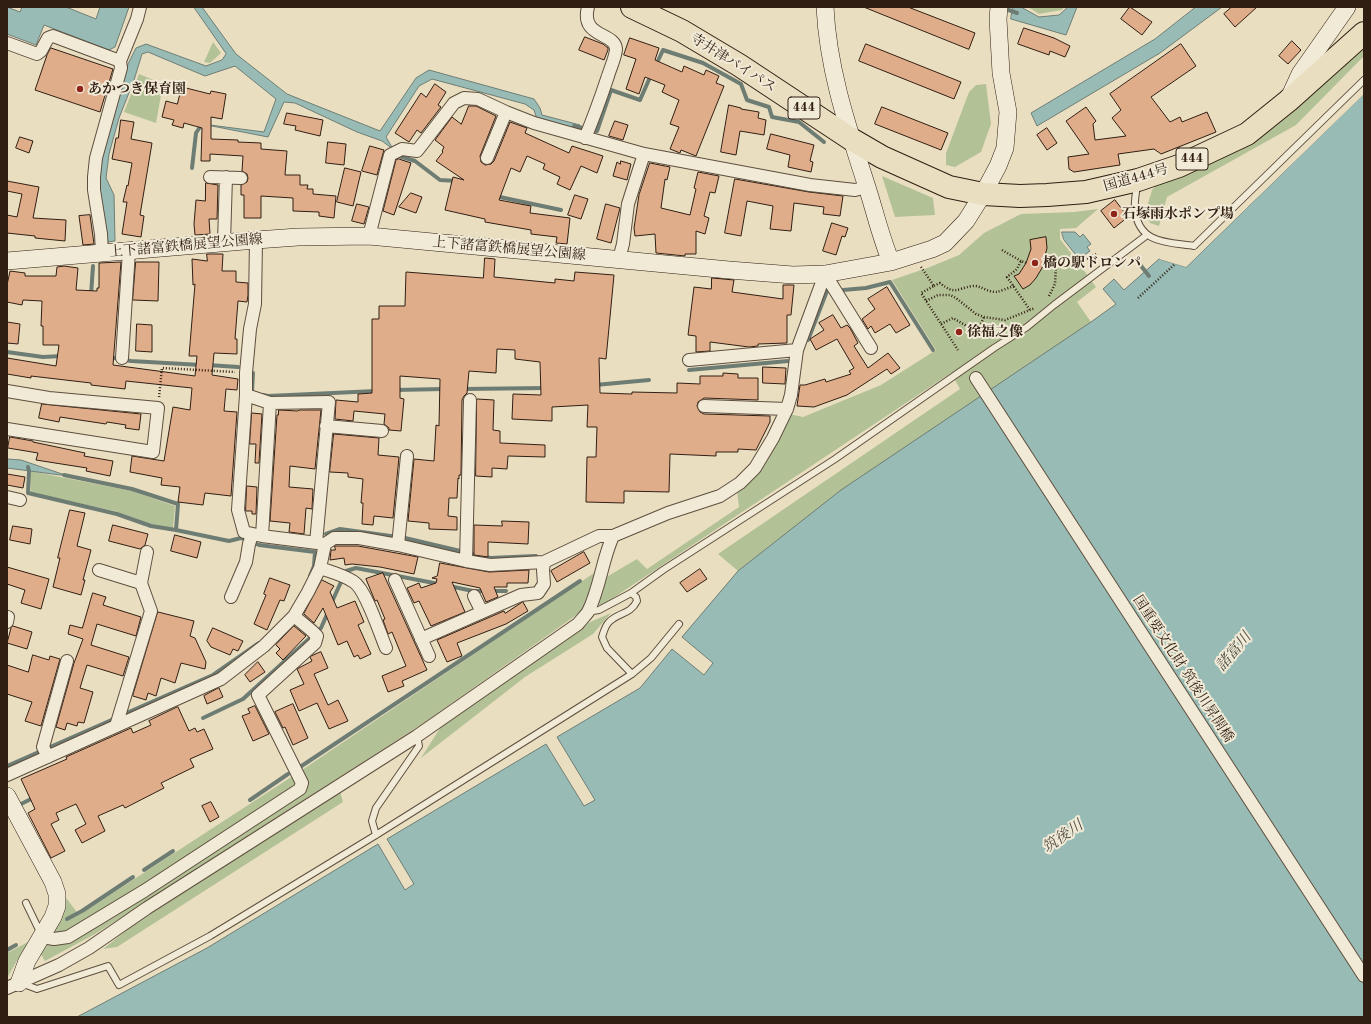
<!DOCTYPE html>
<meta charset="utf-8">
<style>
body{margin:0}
#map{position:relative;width:1371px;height:1024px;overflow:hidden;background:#eadec1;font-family:"Old Standard TT",serif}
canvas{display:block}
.frame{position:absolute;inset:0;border:8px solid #301e12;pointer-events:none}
</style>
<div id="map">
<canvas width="1371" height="1024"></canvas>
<div class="frame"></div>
</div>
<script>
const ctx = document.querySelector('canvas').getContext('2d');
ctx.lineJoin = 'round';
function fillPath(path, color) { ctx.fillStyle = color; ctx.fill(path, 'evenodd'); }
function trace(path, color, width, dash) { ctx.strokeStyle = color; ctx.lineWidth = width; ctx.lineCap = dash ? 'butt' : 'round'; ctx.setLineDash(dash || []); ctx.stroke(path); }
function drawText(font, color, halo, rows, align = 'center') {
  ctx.font = font + ' "Old Standard TT","Noto Serif JP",serif'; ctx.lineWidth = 4; ctx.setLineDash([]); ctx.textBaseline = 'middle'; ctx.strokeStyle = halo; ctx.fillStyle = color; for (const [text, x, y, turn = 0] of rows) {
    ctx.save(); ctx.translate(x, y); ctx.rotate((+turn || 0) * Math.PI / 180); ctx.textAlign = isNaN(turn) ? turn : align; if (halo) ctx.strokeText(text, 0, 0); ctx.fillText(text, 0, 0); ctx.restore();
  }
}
const green = new Path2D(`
 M1028,7H1064L1062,10L1039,14Z
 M1364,40V56L1296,125L1167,197L1159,226L1150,223L1146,210L1152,190L1165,176L1229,150L1302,104Z
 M213,42L221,53L210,63L204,62Z
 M139,74L163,84L156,123L124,112Z
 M986,84L991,124L981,152L955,167L946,165V153L969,92L976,85Z
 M882,176L933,198L935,215L895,217Z
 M1098,209L1076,228L1060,229V239L1083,269L1096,287L1077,302L1091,322L841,524L682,637L738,571L718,554L960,389L951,373L601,606L595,602L422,724L95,934L45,961L40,953L63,915L64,895L79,915L302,770L594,573L603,579L637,559L647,569L739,507L737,491L789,414L803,417L881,385L936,350L892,280L930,267L959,255L984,233L1021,214L1074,212Z
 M30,471L132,491L175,506L173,528L153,525L115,511L31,493Z
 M611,613L593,634L525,677L421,758L442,725L581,626Z
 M340,791L343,802L117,947L103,949L132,926Z
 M28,942L7,978V953Z`);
const water = new Path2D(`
 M7,7L20,12L22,7H66L96,19L100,7H129L115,47L109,50L44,25L36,45L7,34Z
 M194,7H202L236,54L287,94L380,131L416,78L429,70L534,99L540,108L542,115L580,125L577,130L537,119L534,110L525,104L432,79L419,86L386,137L393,149L382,141L357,132L295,103L284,102L268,137L202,124L264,132L276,99L235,66L205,76L148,52L142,54L134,80L119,118L109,154L106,178L114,195L115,241L108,242L99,187L101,161L128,64L136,48L146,44L206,66L222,60L226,54Z
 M1013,7H1021L1039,17L1059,15L1068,7H1077L1066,35L1011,19Z
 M1196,7H1222L1160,53L1037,126L1031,113L1155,39Z
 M1364,94V1017H77L207,948L378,844L405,890L414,884L387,839L546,744L584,806L595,800L557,737L640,688L672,649L704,675L713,663L682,637L738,571L841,490L1091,322L1116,304L1103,289L1114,279L1124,290L1159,259L1186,267Z
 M1062,232H1075L1080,237L1083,234L1091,244L1087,247L1090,251L1079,259L1064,240Z
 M7,459L21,460L68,476L7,468Z`);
const pier = new Path2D(`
 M1364,92V94L1186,267L1159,259L1161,258L1186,265Z`);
const stream = new Path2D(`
 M1003,8L1017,13
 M656,65L663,50L703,63L741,84L747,100L769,107L772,117L799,122L824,142
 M574,126L597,131L611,90L640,100L651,75
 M399,156L415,161L440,180L457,181
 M192,168L196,133L202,124H203
 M495,196L561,210
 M1138,262L1149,276
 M843,290L866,288L890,282L933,350
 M91,295L93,266
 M808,340L827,291
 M7,352L43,357L62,356
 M109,357L131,361L201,365
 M208,365L238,367
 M689,370L788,361
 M595,385L649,380
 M463,389L546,388
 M395,390L444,389
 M253,392H252L253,373
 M263,395L268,396L376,391
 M28,467L29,471L28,493L117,514L151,526L176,530
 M64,475L132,489L178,504L176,530L229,541L241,538L259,545L315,552L314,566L310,576
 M326,534L340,529L405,538L490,558L536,556
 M449,586L473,591H506
 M331,604L346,571L356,568L439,584
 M122,715L213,675L259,643
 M203,718L243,699L321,628L328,612
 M7,766L116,718
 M300,767L580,581
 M250,800L288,774
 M21,804L31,799
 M144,870L173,851
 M67,919L82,911L133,877
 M7,950L16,945`);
const building = new Path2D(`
 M864,7H908L975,33L969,49Z
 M1130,7L1152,22L1142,35L1121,19Z
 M1232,7H1257L1235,27L1224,14Z
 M1024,28L1054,38L1070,46L1065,57L1050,51L1049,55L1018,44Z
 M585,37L603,44L608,48V50L604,60L579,50Z
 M630,38L659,48L655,60L682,72L684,66L704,75L706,70L719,76L716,83L724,86L696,156L681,150L680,153L670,149L679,127L670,124L679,100L662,92L665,85L645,77L639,94L626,89L636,59L624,55Z
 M1292,41L1301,50L1288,64L1279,56Z
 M866,44L961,82L954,99L859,61Z
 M1181,44L1196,66L1151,97L1170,122L1180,117L1182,122L1207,112L1216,132L1161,154L1154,149L1118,154L1120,165L1074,172L1069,169L1068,157L1089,154L1066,121L1086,107L1096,121L1093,124L1095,140L1126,136L1112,118L1121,110L1110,94Z
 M51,48L113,69L100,112L35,90L47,55Z
 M435,84L446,92L438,105L441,107L421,133L417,130L409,142L395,133L421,93L426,97Z
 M182,87L210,94L211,91L226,94L222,119L211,117V139L238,140V142L261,143V149L287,151L285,175H300V185H308L307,189H313V194L336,196L334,218L319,216V212L293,211V198L261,196V218H244V195H241V185L247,182L248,178L247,174L242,171L243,156L210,154V161H201L202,128L184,123L183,128L172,125L174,120L162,117L166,101L177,104Z
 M729,105L741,108V109L759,112L758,118L766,120L764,135L740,131L736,155L721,152Z
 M469,106H476L496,116L480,156L481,162L485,165L491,164L494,161L510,122L527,128L525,133L569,153L572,146L603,156L597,173L581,166L570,190L557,184L560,177L543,169L545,164L527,156L520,172L511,168L499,200L531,206L530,213L570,218L567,244L556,243L557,237L531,234V230L485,222V219L445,210L453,177L464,180L436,161L443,152L442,151L444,147L435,140L452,117L461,124Z
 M882,107L948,133L941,150L875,124Z
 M287,113L323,120L320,136L295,130L296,126L284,124Z
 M121,120L134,122L131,139L152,143L140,215L144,216L141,237L122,234L127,202H123L127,185L128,186L132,163L112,159L116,138H118Z
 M615,121L628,125L623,140L609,136Z
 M1047,128L1057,143L1047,150L1037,135Z
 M771,134L814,145L810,161L813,162L811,172L788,167L790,155L767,149Z
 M20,137L33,141L29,153L16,148Z
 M328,142L346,144L344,165L326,163Z
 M370,146L384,150L377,175L362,171Z
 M399,159L411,163L394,215L383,211L396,160Z
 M621,161L631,164L627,180L613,176L617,162L620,164Z
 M650,163L670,167L667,180L665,179L661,208L690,215L696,189L694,188L698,172L719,176L715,193L710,192L704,216L709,218L705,234L696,231V254H685V256L656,253L655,234L635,236L634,228L639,195Z
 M345,168L361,172L353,206L337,202Z
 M735,179L809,192L843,196L840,216L823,214L824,207L794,203L791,231L770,229L773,206L747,201L741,236L725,233Z
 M7,181L39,187L33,218L66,220L65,241L35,238V236L7,233V215L17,217L22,194L7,191Z
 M206,183L218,185L217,219H209L210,234L195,235L194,224L196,200L205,201Z
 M411,193L422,197L416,213L399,207Z
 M575,195L588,199L581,219L568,215Z
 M1115,200L1128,217L1114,228L1101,211Z
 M357,204L369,207L364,224L352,221Z
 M606,204L620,208L611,243L597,239Z
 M90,215L94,244L83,245L79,216Z
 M832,223L848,228L845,237L842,236L836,255L823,251Z
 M1046,237L1047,248L1042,268L1036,278L1030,285L1023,289L1014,276L1019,274L1026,263L1031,249L1030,240Z
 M207,254H223L222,271H236V282L248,283V295L247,302L238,301L235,339H237V354L214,353L212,375L238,379L237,390L226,389L224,411L237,412L231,496L205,493L203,505L178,502L180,487L161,485L162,478L130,472L132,456L164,461L173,407L190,410L192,388L126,381L125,389L91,385V383L31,376V378L7,374V358L56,366L59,345H43V326H41L42,301L23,300L22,305L7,302V285L10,271L25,273V276H56L57,267L64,266L78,268L76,290L97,291V288H99V263L121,262L113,365L195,376L197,356H189L195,284L193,285L192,259L207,261Z
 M485,258L495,259L494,277L555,283V279L574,281L575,272L614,275L606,359L599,358L600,393L632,394V392L677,393V383L700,384V376H723V373L738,374V378H758V400L704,398L698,402L697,406L700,412L704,414L770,416V422L756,450L738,449V452H716V456L670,454L669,492L624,491V503L586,502L587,457H596L597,427H587L588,405L552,407V421L512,419L513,394L541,395L540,362L515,359V350L497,349L496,373L469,371L467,393L464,396L462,400L461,475H459V479L458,478L457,498H449L448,516L457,517V530L429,529V523L408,521L414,459L434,461L436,425L439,426L440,379L400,376V398L404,399L401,431L389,430V428L384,424L385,414L354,411L353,421L335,419L336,400L358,402V394L372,393V319H379V306H405L406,272L483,278Z
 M136,262H159L158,301L133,300Z
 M712,278L734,280L732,292L783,299V285H794L791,315H787V343L758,344V346L749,347L710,342V351L696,352V336L688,335L694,287L711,289Z
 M887,287L910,325L896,333L890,324L875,333L871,326L868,329L862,319L875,309L868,299Z
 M833,315L841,328L847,325L850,328L858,343L854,346L868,368L888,353L900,368L891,374L887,369L847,395L814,407L797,406L800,385H805L825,379L826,382L851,374L849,371L854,368L837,339L816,350L810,339L824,330L819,323Z
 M7,322L20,324L18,344L7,343Z
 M137,324L152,325V352L136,351Z
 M763,367L786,368L785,384L763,383Z
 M477,399L494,400L493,430L500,431V443L545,445V457L508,456L507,469L492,468V477L476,476Z
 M42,404L141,414L139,430L125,428L126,425L107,422L106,424L60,417L59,422L39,418Z
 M279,410L298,411L299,410H321L315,469L290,466L289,487L313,489L312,509L306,508L304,534L289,532L290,523L270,521L277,415H278Z
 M252,413L262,414L259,463H255L256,444H250Z
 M334,434L379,438L378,455L399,457L393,518L374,516L373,525L362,524L363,503H361L363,479L348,477V473L330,472Z
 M10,437L33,441V442L85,453L84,456L113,461L110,476L86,471L87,468L36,460L38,453L8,448Z
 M7,474L25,477L23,488L7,485Z
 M247,486L257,487L256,514H252V511H246Z
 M70,510L85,513L77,546L91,550L83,580H85L81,595L53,587L60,558H58Z
 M502,521L529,522L528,544L488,542V557L474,555V525L502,526Z
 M113,525L148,534L145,545L140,549L109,541Z
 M13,526L32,529L30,544L10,540Z
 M175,535L201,542L197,558L171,551Z
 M335,546H358L418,557L414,574L380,567L352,564L345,565L344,558L330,560L331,550H335Z
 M584,552L590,563L557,582L551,571Z
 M440,563L489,572L529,570L528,583H507V587H494L498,597L486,602L480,588L452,582L465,612L431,626L419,601L414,603L407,588L419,583L421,588L436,583L437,579L432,578L437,576Z
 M7,567L49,579L41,609L21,603L25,590L7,584Z
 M700,569L707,579L687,592L680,583Z
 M383,573L427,670L402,681L404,686L388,692L382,676L406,666L392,632L388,634L383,620L385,619L377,600L375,601L366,579Z
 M270,578L290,585L284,601L280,600L267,630L254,624L266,595L264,594Z
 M322,580L334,586L330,592L337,608L355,601L364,622L358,625L371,654L360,659L358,655L354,657L347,641L338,645L323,608L314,623L304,614Z
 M93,593L106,597L103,605L141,617L136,636L97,624L91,645L129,657L123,676L87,665L80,688L93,692L84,723L78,722L77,726L67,723L65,730L56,727L74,663L83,639L68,634L70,625L82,628Z
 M523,602L528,611L506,624L457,643L462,656L447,662L437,640L504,611L505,613Z
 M158,612L194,621L190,636L195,638L206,662L205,669L181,663L175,683L161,678L156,696L148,693L146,700L133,696Z
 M13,626L32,632L27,649L7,643L11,628Z
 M294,626L306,636L283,660L276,653L280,649L276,645Z
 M213,628L243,641L238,651L233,649L230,655L211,647L207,641Z
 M321,652L328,668L314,674L328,705L338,700L348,721L329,729L317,703L299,711L290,690L304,684L297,669L312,661L310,657Z
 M33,655L49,660L50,656L60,659L41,726L25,721L32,702L7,694V665L28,672Z
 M258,662L265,672L250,682L245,675Z
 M219,688L223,697L207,704L204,696Z
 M293,704L308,738L293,745L285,727L283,728L275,712Z
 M255,706L269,734L253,741L242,716L250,713L248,709Z
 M178,707L189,731L195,728L197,732L204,729L213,749L190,759L194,767L161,783L164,788L125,808L123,805L98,816L105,831L82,843L75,830L86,824L76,804L56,813L59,820L51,824L65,851L51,858L28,813L35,809L21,779L67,759L66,757L131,728L133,733L151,725L149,721Z
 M211,802L219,817L210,822L202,806Z`);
const path = new Path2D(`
 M1002,250L1021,261
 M1026,263L1021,261L1017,269L1007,277L1030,310
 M1044,263C1066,269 1077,265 1096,254
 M921,267L934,286L921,293L958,350
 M934,286L940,283C955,295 956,289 972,286C980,285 987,292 996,292C1001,291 1008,288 1014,286
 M1049,296L1055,284L1056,266
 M1138,298L1175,264
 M926,301L938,295H950L956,298L976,314L984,317L1005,320L1035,308
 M941,324L953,318L977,332L992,336L993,333H1002
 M977,332L984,317
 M159,397L162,368L235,372`);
const lane = new Path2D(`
 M1137,185C1136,193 1134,202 1135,210C1139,244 1167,242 1194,246L1364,80
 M631,593L636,597L637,601C630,615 619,612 609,622C605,626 604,631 602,637L607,648L632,674
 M587,612L599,610L631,593L663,570L835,459L994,348L1027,327L1054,305L1147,235
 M376,835L372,821L376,808L419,746L417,736
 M26,903L41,934
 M21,983L37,989L108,966L119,985L210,936L376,835L632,674L651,658L679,624`);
const street = new Path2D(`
 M7,43L37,54L41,51L48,38L53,36L120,61
 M585,138C594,117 601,97 608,76C610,69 616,56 616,49C615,32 580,38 588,7
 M487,158L506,112
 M210,177L241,178
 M369,236L390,155L402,149L417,151L454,103L464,98L478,99L506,112L534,123L644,154L810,185L855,190L867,187
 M256,240L255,304L250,329L246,373V395L238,510L244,532L262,536L325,544L334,538H359L398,545L466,561L490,565L544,562L599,536H613L668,513L720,496L740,483L755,468L773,438L787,409L791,395L797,350L825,274
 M224,242L226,177
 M102,253L101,234L94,190V177L96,158L121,68L120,61L137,19L140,7
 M619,259L623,244L628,204L644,154
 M825,274L871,348
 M122,358L129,251
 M689,360L797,350
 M976,378L1364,976
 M7,391L49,398L158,408L153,452L7,429
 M246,395L270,403L329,402L316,543
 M704,406L787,409
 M326,426L382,431
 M7,497L20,500
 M262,536L270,403
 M398,545L407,456
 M466,561L470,400
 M320,568C331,572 344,575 354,582C366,590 380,634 386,648
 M99,570L141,583L151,611L116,726
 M395,580L429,656
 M141,583L147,552
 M474,596L482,612
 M231,597L246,562L249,544L252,535
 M7,622L8,617
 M421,639L521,595L538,593L544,584L543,570L544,562
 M48,757L43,747L67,661
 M7,775L221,679L264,646L294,616L308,592L320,568L325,544
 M42,937L54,939L68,937L144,891L300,789L302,783L258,695L315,643L317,636L312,631L294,616
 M7,988L59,965L89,948L147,908L417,736L578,624C581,620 585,616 588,612C600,588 602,560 613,536`);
const secondary = new Path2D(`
 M825,7C828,70 848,128 867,187C875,212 881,238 891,262
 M1289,98L1300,74L1347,7
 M7,261L256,240L298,237L369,236L729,270L793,275L825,274L891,262L932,249L945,243L966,221L983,194L998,166L1005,148L1008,112L1001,73L998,19L999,7
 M7,796L53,882L57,894V906L53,917L27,961L19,983`);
const highway = new Path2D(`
 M632,7L682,31L739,65L851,139L882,157L949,187L983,194L1020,196L1047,195L1086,192L1138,180L1179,166L1247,134L1288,101L1364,33`);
const markers = [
 [80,89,4,"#8f2418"],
 [1114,214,4,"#8f2418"],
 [1035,263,4,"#8f2418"],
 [959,332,4,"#8f2418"]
];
const shields = [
 [804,108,32],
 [1192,159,32]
];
const shieldNames = [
 ["444",804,108],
 ["444",1192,159]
];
const streetNames = [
 ["寺井津バイパス",733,63,32],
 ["国道444号",1136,178,-16],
 ["上下諸富鉄橋展望公園線",186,246,-5],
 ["上下諸富鉄橋展望公園線",509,249,5],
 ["国重要文化財 筑後川昇開橋",1183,669,57]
];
const poiNames = [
 ["あかつき保育園",88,89],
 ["石塚雨水ポンプ場",1122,214],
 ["橋の駅ドロンパ",1043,263],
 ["徐福之像",967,332]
];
const waterNames = [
 ["諸富川",1234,652,-50],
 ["筑後川",1063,837,-35]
];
fillPath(green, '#b3c296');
fillPath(water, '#98bcb5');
trace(water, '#6e7d74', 1);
fillPath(pier, '#eadec1');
trace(stream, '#6e7d74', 4);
fillPath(building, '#e0ad8b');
trace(building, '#301e12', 1);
trace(lane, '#5e4e3e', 8);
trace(street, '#5e4e3e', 14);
trace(secondary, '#301e12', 18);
trace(highway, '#301e12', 24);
trace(path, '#301e12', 2.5, [1, 2]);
trace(lane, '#f1ead7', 6);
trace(street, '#f1ead7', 12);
trace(secondary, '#f1ead7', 17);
trace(highway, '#eadec1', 22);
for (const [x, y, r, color] of markers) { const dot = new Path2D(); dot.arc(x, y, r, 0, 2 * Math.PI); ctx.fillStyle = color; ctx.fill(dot); trace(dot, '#f1ead7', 1.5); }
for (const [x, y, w] of shields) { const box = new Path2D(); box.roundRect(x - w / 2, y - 11, w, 22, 3); ctx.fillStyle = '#f1ead7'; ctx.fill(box); trace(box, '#301e12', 1); }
drawText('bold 13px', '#301e12', null, shieldNames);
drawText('14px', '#301e12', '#f1ead7', streetNames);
drawText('bold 14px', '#301e12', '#f1ead7', poiNames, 'left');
drawText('italic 15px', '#4f4d43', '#f1ead7', waterNames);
</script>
